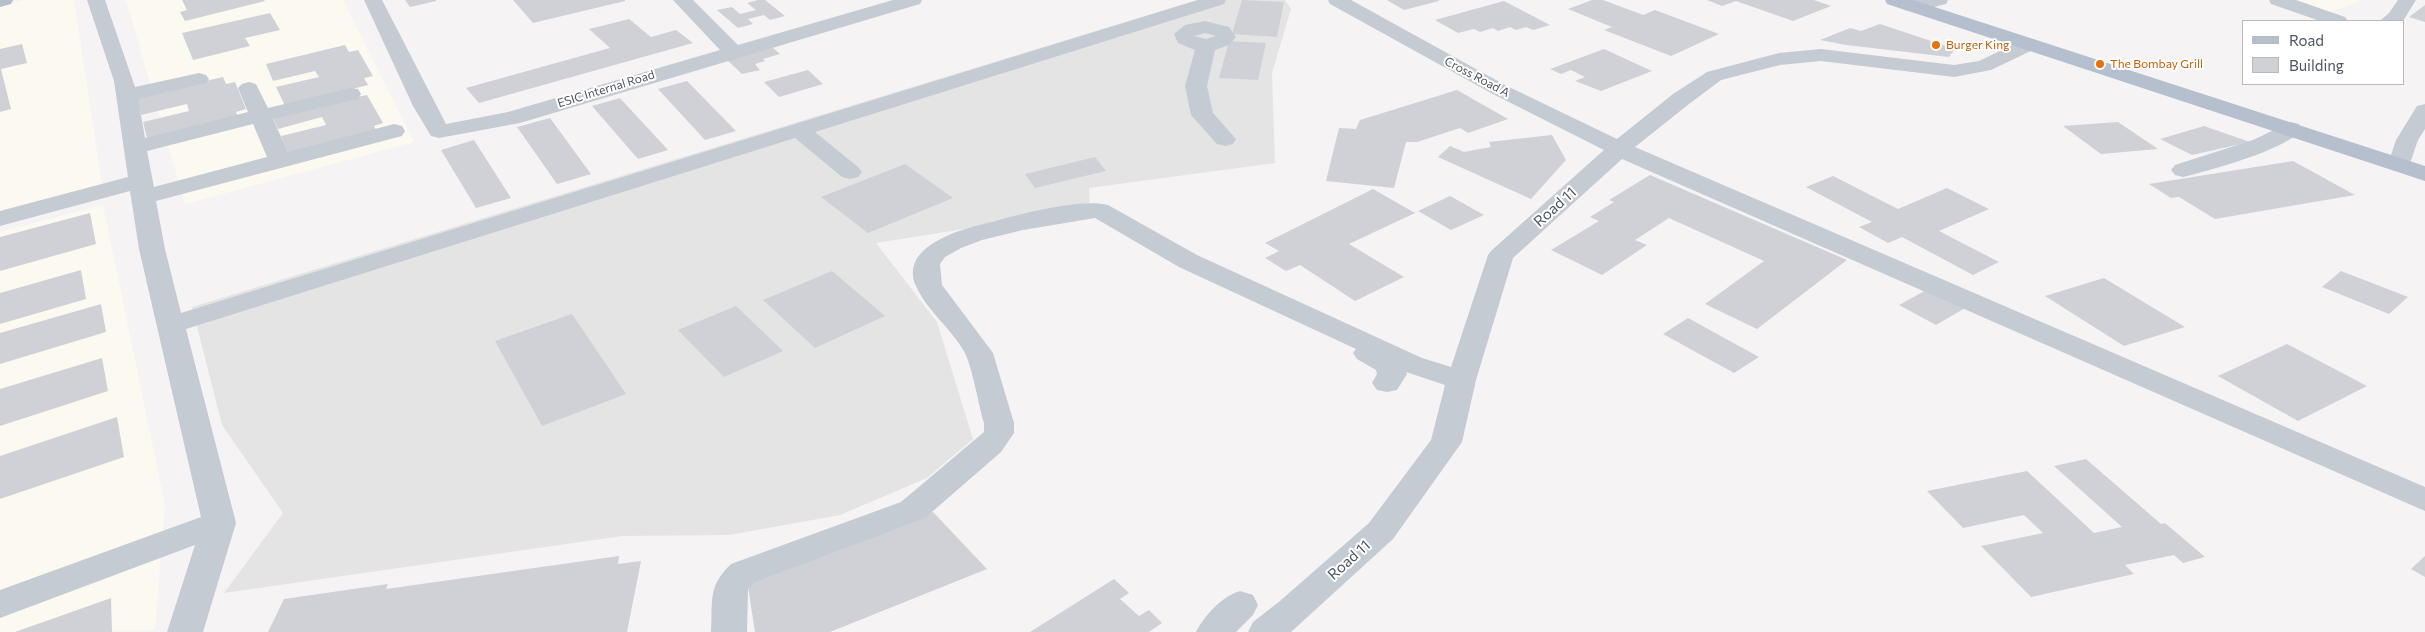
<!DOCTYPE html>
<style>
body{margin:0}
#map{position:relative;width:2425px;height:632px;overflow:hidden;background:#f5f3f3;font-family:Commissioner,sans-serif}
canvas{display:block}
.legend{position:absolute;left:2242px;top:20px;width:162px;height:65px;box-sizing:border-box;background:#fff;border:1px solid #b7bbbf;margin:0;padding:6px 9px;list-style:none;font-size:15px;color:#4c545f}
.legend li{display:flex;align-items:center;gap:10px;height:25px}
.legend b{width:25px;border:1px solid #b7bbbf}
</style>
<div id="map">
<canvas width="2425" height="632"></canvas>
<ul class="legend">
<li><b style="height:6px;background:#b5bfce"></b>Road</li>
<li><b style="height:14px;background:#d0d1d6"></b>Building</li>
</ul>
</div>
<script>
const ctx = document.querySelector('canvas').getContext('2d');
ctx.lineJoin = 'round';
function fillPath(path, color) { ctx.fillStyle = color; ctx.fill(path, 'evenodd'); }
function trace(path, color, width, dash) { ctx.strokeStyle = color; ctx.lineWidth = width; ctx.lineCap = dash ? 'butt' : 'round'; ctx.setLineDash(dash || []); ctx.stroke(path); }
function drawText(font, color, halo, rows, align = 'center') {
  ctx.font = font + ' Commissioner,sans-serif'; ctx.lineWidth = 4; ctx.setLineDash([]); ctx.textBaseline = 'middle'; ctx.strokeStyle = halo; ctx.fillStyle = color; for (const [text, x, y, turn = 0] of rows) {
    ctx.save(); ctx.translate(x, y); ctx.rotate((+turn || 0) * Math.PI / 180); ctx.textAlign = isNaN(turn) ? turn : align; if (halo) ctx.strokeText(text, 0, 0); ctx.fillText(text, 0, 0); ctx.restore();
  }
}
const commercial = new Path2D(`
 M23,0H74L102,184L0,211V7Z
 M126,0H343L414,142L185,204Z
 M2290,0H2363L2328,13Z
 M103,205L165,505L155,630L0,632V232Z`);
const education = new Path2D(`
 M1197,0H1285L1291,9L1272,73L1275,163L1089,188L1090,209L876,243L937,322L973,439L927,478L840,515L729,535L622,536L224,593L283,513L222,425L192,307Z`);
const building = new Path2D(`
 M182,0H264L265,1L185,21L180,12L187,10Z
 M405,0H436V1L410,7Z
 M513,0H625V1L533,23Z
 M758,0H765L785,16L770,20L764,15L748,19L753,24L738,28L717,10L732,7L740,14L756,10L747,3Z
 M1242,0L1284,2L1277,37L1232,34Z
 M1387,0H1439V1L1404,10Z
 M1592,0H1603L1643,15L1655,10L1719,34L1671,56L1604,30L1612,27L1568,9Z
 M1707,0H1814L1831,6L1793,21L1736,1L1722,6Z
 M1504,1L1550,25L1533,30L1526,27L1516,30L1510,27L1498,31L1493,28L1480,32L1474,29L1458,33L1435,20Z
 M2425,5V22L2409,17Z
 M270,13L280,30L245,38L250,46L193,60L182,33Z
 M629,19L651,37L676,30L693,43L479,103L466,88L610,48L589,29Z
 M1880,24L1955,49L1949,57L1846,45L1820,40L1850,28L1861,31Z
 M1229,41L1266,43L1258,80L1219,78Z
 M22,44L27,63L1,69L11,109L0,112V49Z
 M345,45L349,52L358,50L373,76L364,78L368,85L285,106L276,87L319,77L315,71L273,81L266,64Z
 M772,47L780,54L763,59L765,61L755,64L760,70L742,74L726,59Z
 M1604,49L1652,71L1601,91L1575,81L1585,77L1571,70L1561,74L1550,69Z
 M808,70L823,84L779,97L764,82Z
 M223,77L226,84L235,82L246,109L236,112L239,120L148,142L143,122L189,111L187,104L141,115L137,97Z
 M687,81L736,131L705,140L658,89Z
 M1457,90L1508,119L1468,133L1460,128L1417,142H1406L1394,188L1326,181L1339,128L1356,129L1360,120Z
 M367,95L383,123L374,126L378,134L290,157L281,136L326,125L322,117L278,129L271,114Z
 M620,98L668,150L638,159L592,106Z
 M550,118L591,174L557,184L517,127Z
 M2118,122L2158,149L2101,154L2063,126Z
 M2204,126L2250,142L2192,155L2160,139Z
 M1552,135L1566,160L1531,199L1438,157L1450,146L1464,152L1491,147L1489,142Z
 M474,140L511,198L476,208L441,150Z
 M1095,157L1106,171L1035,188L1025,174Z
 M2293,161L2355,195L2215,219L2179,197L2171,198L2149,184Z
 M905,164L953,198L868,233L821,197Z
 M1650,175L1847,260L1757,329L1705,304L1764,261L1669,218L1635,240L1647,245L1602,275L1551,250L1599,221L1590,217L1614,202L1609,200Z
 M1833,176L1898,209L1947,188L1989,209L1939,231L1999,262L1973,275L1902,237L1888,243L1859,227L1872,222L1806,187Z
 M1373,189L1415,213L1349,244L1404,277L1355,301L1300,265L1286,271L1265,258L1279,251L1265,243Z
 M1450,196L1484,215L1451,230L1418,211Z
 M90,213L96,244L0,271V237Z
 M81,270L86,299L0,324V293Z
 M832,271L885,316L815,348L763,300Z
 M2341,271L2408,297L2389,314L2322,287Z
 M2104,278L2185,327L2124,346L2045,296Z
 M1930,288L1967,307L1936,325L1899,305Z
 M101,304L106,332L0,364V333Z
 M736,306L783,351L724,377L678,330Z
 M572,314L626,394L542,426L495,341Z
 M1688,318L1759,357L1734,373L1663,334Z
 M2287,344L2367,386L2298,421L2218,376Z
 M102,358L108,391L0,426V389Z
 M117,417L124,457L0,499V456Z
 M2086,459L2161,524L2165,523L2205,557L2183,563L2174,555L2125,565L2134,574L2031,597L1981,546L2043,533L2024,515L1963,528L1927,491L2027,471L2094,533L2122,527L2054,466Z
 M933,512L987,569L830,632H755L747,580Z
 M619,556L618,564L641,561L627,632H268L284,599L388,584L386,589Z
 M2425,556V577L2411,569Z
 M1114,579L1129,593L1120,599L1139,616L1149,610L1162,623L1149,632H1030Z
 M111,598L112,632H15Z`);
const minor = new Path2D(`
 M87,0H105L135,87L199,73L206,75L209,79L206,83L138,99L145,138L248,112L238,88L242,84L249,82L256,84L268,108L350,88L358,89L361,94L358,99L273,119L288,152L394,124L402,126L405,131L402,136L156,201L165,249L181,313L1198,0H1226L1224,4L815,132L858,167L862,172L858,177L850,179L842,177L795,138L186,329L236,523L203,632H167L195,545L0,618V590L201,517L139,249L130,191L0,226V211L128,177L114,81ZM253,124L267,157L154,187L147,151Z
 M364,0H382L446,124L508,112L720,50L673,0H693L738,45L893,0H922L920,4L520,123L439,138L431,136L413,106Z
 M1328,0H1351L1505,85L1617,139L1673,94L1707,72L1779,53L1821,49L1954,65L1979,61L2021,41L2028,39L2035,41L2038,45L2035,49L1991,70L1954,77L1821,61L1780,65L1721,80L1689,104L1635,147L2425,487V511L1622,159L1513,258L1476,380L1462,442L1393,539L1291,632H1248L1253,622L1280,601L1369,523L1431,440L1445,385L1406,372L1407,374L1397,390L1387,392L1377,390L1372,383L1377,374L1376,370L1357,359L1353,353L1356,349L1179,267L1095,218L1023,230L982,240L961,248L945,257L940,264L942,285L993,353L1014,423V433L1001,452L925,518L755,582L748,589L747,632H711C713,601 707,587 731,564L901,502L984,432V423C978,403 973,370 965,353C952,329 927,311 916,286C898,245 965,228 992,222C1020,214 1081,198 1108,205L1197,255L1422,358L1451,367L1488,255L1492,250L1604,150L1491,93L1330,4Z
 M1913,0H1948L1946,4C1933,7 1917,13 1904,10L1902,6L1904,2Z
 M2269,0H2296L2345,17L2348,21H2320L2271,4Z
 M2398,0H2416L2403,21H2380L2389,13Z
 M1205,21L1229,27L1236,37L1229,45L1215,50L1207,86L1213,113L1236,139L1233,144L1225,146L1217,144L1191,115L1185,86L1195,50L1178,43L1174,34L1185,25ZM1205,33L1216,36L1206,39L1194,36Z
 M2425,104V129L2418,140L2408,169L2400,171L2392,169L2388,164L2396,140L2417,106Z
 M2291,122L2299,124L2302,129C2289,149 2208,171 2183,177L2175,175L2171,170L2175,165L2253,140Z
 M1240,591L1253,595L1258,605L1253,615L1236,632H1196C1205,615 1221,597 1240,591Z`);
const major = new Path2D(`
 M0,0H13L11,4L0,7Z
 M1885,0H1913L2425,166V181L1887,4Z`);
const markers = [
 [1936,45,5,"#e8710a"],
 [2100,64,5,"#e8710a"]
];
const farFoodnames = [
 ["Burger King",1946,45],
 ["The Bombay Grill",2110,64]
];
const farStreetnames = [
 ["Cross Road A",1477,77,28],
 ["ESIC Internal Road",606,89,-17]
];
const streetNames = [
 ["Road 11",1555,207,-42],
 ["Road 11",1349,560,-42]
];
fillPath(commercial, '#fcfaf0');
fillPath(education, '#e5e4e4');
fillPath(building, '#d0d1d6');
fillPath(minor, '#c5cbd2');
fillPath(major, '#b5bfce');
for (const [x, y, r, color] of markers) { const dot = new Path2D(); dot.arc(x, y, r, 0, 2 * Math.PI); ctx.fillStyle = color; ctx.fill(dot); trace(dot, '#fff', 2); }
drawText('12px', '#c56008', '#fff', farFoodnames, 'left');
drawText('12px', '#4c545f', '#fff', farStreetnames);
drawText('15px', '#4c545f', '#fff', streetNames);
</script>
